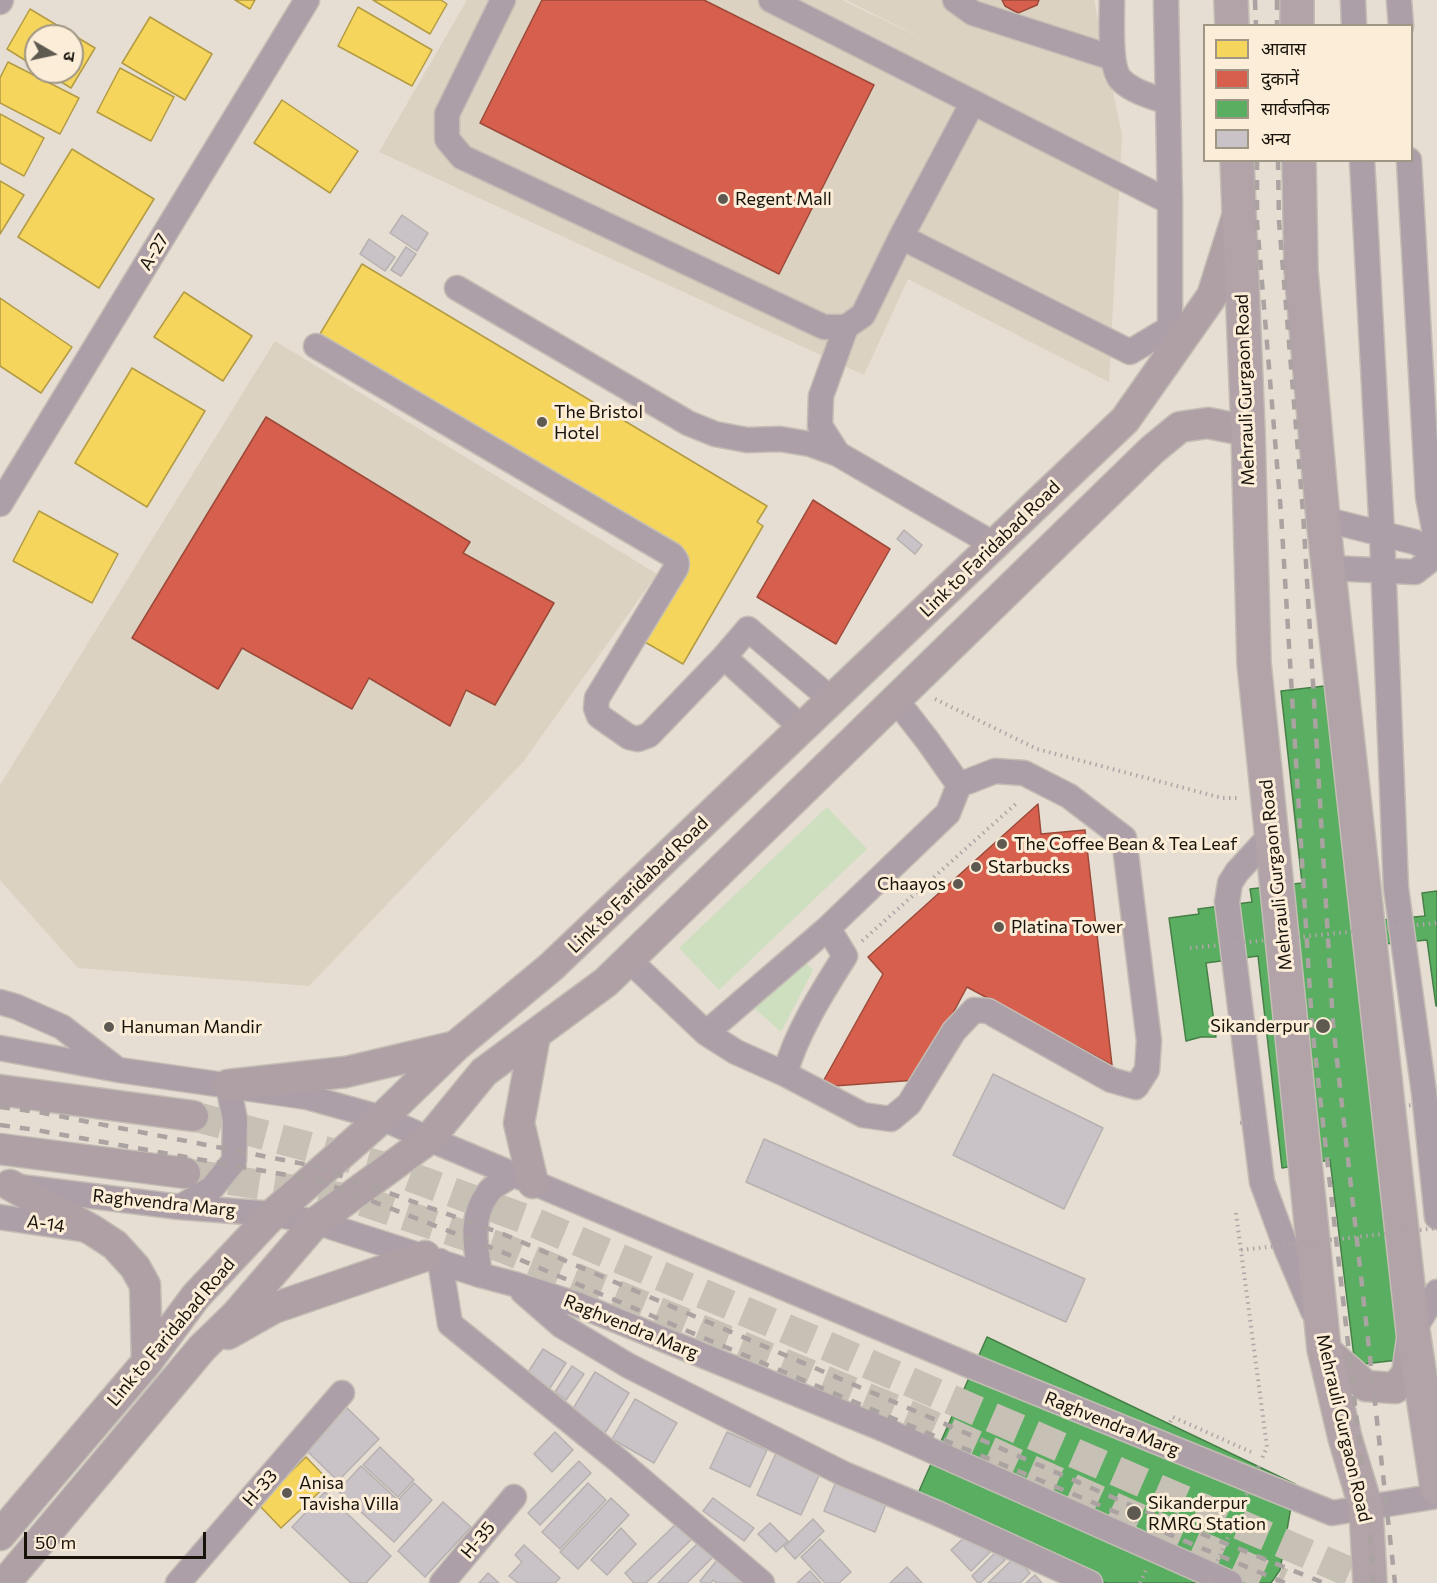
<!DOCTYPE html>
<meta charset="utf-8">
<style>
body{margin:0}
#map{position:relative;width:1437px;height:1583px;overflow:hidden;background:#e6ded2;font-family:Commissioner,"Noto Sans Devanagari",sans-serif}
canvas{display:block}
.legend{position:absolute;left:1203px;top:24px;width:210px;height:138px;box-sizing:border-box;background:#fbedd7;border:2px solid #a09685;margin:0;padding:8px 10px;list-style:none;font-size:18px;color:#17130b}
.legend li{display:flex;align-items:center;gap:12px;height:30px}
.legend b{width:30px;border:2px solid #a09685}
.north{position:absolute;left:24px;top:24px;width:60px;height:60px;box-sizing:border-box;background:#fbedd7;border:2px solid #a09685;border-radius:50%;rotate:99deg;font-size:16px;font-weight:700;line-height:24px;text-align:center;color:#17130b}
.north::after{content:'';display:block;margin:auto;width:21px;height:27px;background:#5f5a51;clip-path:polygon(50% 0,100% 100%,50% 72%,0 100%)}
.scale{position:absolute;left:24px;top:1532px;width:182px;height:27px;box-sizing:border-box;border:3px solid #17130b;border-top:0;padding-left:8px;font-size:18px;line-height:21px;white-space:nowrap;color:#17130b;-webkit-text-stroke:4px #fbedd7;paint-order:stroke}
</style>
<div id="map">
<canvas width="1437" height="1583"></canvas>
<ul class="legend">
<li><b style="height:16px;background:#f6d55c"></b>आवास</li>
<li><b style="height:16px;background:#d6604d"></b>दुकानें</li>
<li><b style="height:16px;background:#5aae61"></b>सार्वजनिक</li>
<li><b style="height:16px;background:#c9c2c7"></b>अन्य</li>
</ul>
<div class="north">उ</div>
<div class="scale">50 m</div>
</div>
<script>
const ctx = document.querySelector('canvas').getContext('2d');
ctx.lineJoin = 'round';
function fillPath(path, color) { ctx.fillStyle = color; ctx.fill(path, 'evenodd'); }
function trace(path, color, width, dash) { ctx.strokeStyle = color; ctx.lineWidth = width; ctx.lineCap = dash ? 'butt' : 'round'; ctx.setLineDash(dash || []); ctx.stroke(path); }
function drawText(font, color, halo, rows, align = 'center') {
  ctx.font = font + ' Commissioner,sans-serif'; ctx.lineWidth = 6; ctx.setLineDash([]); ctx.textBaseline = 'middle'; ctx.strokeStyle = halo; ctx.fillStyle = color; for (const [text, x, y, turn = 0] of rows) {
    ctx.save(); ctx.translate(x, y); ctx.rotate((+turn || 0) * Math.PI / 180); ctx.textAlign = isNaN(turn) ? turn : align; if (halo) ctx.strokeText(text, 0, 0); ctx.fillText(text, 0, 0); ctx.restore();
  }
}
const commercial = new Path2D(`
 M467,0H842L938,46L846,0H1094L1122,135L1109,382L908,279L864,375L379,152Z
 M275,341L657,574L523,762L309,986L78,968L0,880V785Z`);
const green = new Path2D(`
 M827,807L867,849L719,990L679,948Z
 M805,962L813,970L781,1032L752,1006Z`);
const homes = new Path2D(`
 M235,0H255L250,9Z
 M373,0H441L447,4L430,34Z
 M358,7L432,50L412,86L338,46Z
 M30,9L95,48L71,88L45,72H72V36H36V67L7,49Z
 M150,17L212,54L185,100L122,63Z
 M8,62L79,98L60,134L0,103V78Z
 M120,68L174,97L151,141L97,112Z
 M282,100L358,151L330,193L254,143Z
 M0,114L44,138L24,176L0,163Z
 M72,149L154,199L99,288L18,237Z
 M0,181L24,195L0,234Z
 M362,264L767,506L757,522L763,526L683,664L638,638L685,558L317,339Z
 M184,292L252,336L223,381L154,337Z
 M0,298L72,347L41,393L0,366Z
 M132,368L205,411L147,507L75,463Z
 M39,511L118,554L92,603L13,561Z
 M306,1457L330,1482L281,1528L258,1504Z`);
const shops = new Path2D(`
 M542,0H704L874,85L779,274L480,123Z
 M1002,0H1039L1037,5L1018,13L1005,6Z
 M266,417L470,542L463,553L554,603L495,705L466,690L450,726L369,678L352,709L242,648L218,689L132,638Z
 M813,500L890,549L836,644L757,597Z
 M1038,804L1041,834L1085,830L1112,1065L967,987L917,1080L820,1087L883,974L868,957Z`);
const public = new Path2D(`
 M1333,685L1382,920L1425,916L1422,893L1437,891V1006H1436L1427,940L1384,944L1407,1359L1355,1365L1330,1160L1282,1168L1258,956L1206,963L1216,1037H1201L1186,1041L1169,918L1199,914L1198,909L1252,902L1250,889L1302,883L1281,691Z
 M987,1337L1295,1484L1280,1570L1271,1583H1106L916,1498Z`);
const building = new Path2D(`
 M402,215L428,233L417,251L390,233Z
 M369,239L395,257L385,271L360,254Z
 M406,247L416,254L401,276L391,270Z
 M904,530L922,545L915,554L897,539Z
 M993,1074L1103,1128L1064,1209L953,1155Z
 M764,1139L1085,1279L1066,1322L746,1182Z
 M543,1349L566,1363L548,1391L525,1377Z
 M572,1366L584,1374L566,1400L555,1392Z
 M595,1372L629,1393L605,1433L571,1412Z
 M635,1399L677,1423L654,1463L612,1439Z
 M346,1407L379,1439L338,1481L306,1450Z
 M555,1432L573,1450L552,1472L534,1454Z
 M727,1432L767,1450L750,1487L710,1468Z
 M380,1447L414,1480L398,1497L363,1465Z
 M778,1449L822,1469L801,1515L757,1495Z
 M579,1461L591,1473L540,1525L528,1513Z
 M361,1466L398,1500L414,1483L432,1500L394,1542L338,1491Z
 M837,1479L888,1499L875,1532L824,1511Z
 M588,1483L606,1500L560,1549L542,1532Z
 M325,1492L391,1556L366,1583H351L292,1527Z
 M611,1498L629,1515L578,1569L560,1552Z
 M713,1498L754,1528L744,1541L703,1511Z
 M443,1502L471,1527L425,1577L398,1551Z
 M813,1519L824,1531L795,1559L784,1547Z
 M678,1522L693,1538L646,1583H634L625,1573Z
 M770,1523L788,1541L776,1552L758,1534Z
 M621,1528L636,1544L607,1575L591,1560Z
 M970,1532L990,1552L971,1571L951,1550Z
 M820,1539L851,1572L839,1583H825L801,1557Z
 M699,1542L713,1557L687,1583H658Z
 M524,1545L560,1578L555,1583H518L509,1576L522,1562L515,1555Z
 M997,1551L1005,1560L980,1583H978L972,1576Z
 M1015,1557L1030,1573L1020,1583H988Z
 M718,1559L746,1583H717L713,1580L711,1583H702L700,1581Z
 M907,1567L922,1583H890Z
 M810,1571L821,1583H797Z
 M488,1573L499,1583H479Z
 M1035,1575L1042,1583H1026Z`);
const majorTunnel = new Path2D(`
 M193,1116L381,1166L528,1220L827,1346L1375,1583
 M185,1173L359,1200L503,1248L911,1416L1282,1583`);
const path = new Path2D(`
 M935,699L1037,749L1222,798H1239
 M862,941L1018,802
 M1236,1213L1267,1447L1261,1461
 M1170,1422L1173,1417L1251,1452
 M1140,1583L1146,1570`);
const minor = new Path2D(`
 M503,0L447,114V139L462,157L824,327H846L863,315L901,237L973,102
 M771,0L1170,202
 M955,0L973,13L1113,58
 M1112,0C1112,17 1109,68 1121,80C1133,92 1153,97 1168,102
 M1166,0L1170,202V358
 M1353,0L1354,26
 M1399,0L1401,26
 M0,2L1,0
 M1362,160L1382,534L1396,888L1424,1093L1437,1217
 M1409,160L1428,497L1437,544
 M901,237L1130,352L1170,328
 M457,288L688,423L715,434L747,440L780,439L810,444L838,454L995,545
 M316,346L672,555C676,559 678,563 676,568L597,698L596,708L599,716L629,737L638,739L649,735L724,657L748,629L832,700
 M838,454L820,426L821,396L846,327
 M0,504L307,0
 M1323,519L1415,542L1437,553
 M1329,568L1415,572L1437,555
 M724,657L802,728
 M1272,834L1237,872L1230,883L1227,902L1262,1182L1287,1250L1313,1311
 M828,928L845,956C823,991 796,1033 785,1074L863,1115L891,1119L909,1104L954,1031L974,1010L988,1011L1111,1080L1136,1087L1147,1070L1149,1041L1124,838L1069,796L1024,773L995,771L959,785
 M629,960L706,1033L828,928L948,813L959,785L928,741L896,700
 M0,1002L17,1007L62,1027L114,1067
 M706,1033L736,1052L785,1074
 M0,1048L119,1070L307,1097L382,1118L429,1139L966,1364L1332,1513L1437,1496
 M20,1187L180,1207L273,1214L316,1222L480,1275L514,1284L579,1305L883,1429L1230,1583
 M180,1207L212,1188L234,1161L235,1120L228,1085
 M0,1217L81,1229
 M440,1261L450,1324L619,1461L762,1583
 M480,1275C476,1247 469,1219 488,1193C493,1185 506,1180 514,1174
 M523,1292L562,1326L629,1366L844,1474L939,1514L1090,1583
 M1413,1331L1437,1292
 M178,1583L342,1393
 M442,1583L514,1497`);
const major = new Path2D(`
 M228,1085L346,1072L456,1046
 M0,1090L193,1116
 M0,1149L185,1173
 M533,1183L519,1123L535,1035
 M10,1185L92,1230L115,1245L135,1267L145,1285L147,1362
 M228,1334L274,1308L425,1256
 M1324,1349L1366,1386L1395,1388L1407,1374L1412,1339
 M0,1535L147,1362L196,1296L273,1214L382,1118L457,1045L551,967L1125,420L1212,296L1237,217
 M5,1583L202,1348L236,1315L316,1222L429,1139L484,1072L606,982L1152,450L1180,427L1208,423L1248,431`);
const highway = new Path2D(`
 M1231,0L1232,26
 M1297,0V26
 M1237,160L1248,431L1254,663L1324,1349L1345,1438L1366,1508L1370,1583
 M1299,160L1301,271L1323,519L1413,1331L1437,1488`);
const rail = new Path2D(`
 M1255,0L1256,26
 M1277,0V26
 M1257,160V222L1281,513L1312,1026L1371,1546L1373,1583
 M1278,160L1279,221L1303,512L1333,1024L1395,1583
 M0,1107L38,1112L314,1166L503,1234L929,1417L1135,1507L1324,1583
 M0,1125L36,1130L320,1181L495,1249L925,1432L1285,1583`);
const pathBridge = new Path2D(`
 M1190,948L1437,923
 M1403,1106L1437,1103
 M1240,1123L1269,1120
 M1241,1250L1437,1228
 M1208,1583L1259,1466`);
const markers = [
 [723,199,6,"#5f5a51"],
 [542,422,6,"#5f5a51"],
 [1002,844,6,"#5f5a51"],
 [976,867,6,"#5f5a51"],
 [958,884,6,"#5f5a51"],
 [999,927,6,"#5f5a51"],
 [1323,1026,8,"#5f5a51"],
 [109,1027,6,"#5f5a51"],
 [287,1493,6,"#5f5a51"],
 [1134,1513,8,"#5f5a51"]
];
const poiNames = [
 ["Regent Mall",735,199],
 ["The Bristol",554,412],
 ["Hotel",554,433],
 ["The Coffee Bean & Tea Leaf",1014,844],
 ["Starbucks",988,867],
 ["Chaayos",946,884,"right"],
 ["Platina Tower",1011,927],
 ["Sikanderpur",1310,1026,"right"],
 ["Hanuman Mandir",121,1027],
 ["Anisa",299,1483],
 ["Tavisha Villa",299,1504],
 ["Sikanderpur",1148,1503],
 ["RMRG Station",1148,1524]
];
const streetNames = [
 ["A-27",154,252,-59],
 ["Mehrauli Gurgaon Road",1245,390,-92],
 ["Link to Faridabad Road",990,549,-44],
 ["Mehrauli Gurgaon Road",1276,875,-96],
 ["Link to Faridabad Road",638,885,-44],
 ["Raghvendra Marg",164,1203,6],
 ["A-14",46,1224,8],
 ["Raghvendra Marg",631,1327,22],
 ["Link to Faridabad Road",171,1332,-50],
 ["Raghvendra Marg",1112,1424,22],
 ["Mehrauli Gurgaon Road",1344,1428,77],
 ["H-33",260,1488,-49],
 ["H-35",478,1540,-50]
];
fillPath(commercial, '#dbd2c1');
fillPath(green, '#cedfc0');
fillPath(homes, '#f6d55c');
trace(homes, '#b39b44', 1.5);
fillPath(shops, '#d6604d');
trace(shops, '#9d4939', 1.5);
fillPath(public, '#5aae61');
trace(public, '#468047', 1.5);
fillPath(building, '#c9c2c7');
trace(building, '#b7b1b0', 1.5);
trace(majorTunnel, '#c7c0b4', 30, [30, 15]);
trace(minor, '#c3bdb4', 27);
trace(major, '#c3bdb4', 33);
trace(highway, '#c3bdb4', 36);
trace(path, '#afa5a8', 4, [1.5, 4.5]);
trace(minor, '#ac9fa8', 24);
trace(major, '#aea0a5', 30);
trace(highway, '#b1a3a7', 33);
trace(rail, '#aba2a2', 4.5, [10, 10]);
trace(pathBridge, '#afa5a8', 4, [1.5, 4.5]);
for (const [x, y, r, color] of markers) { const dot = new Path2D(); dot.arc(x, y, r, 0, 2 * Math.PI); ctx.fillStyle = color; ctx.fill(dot); trace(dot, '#fbedd7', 2); }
drawText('18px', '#17130b', '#fbedd7', poiNames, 'left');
drawText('18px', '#17130b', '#fbedd7', streetNames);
</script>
